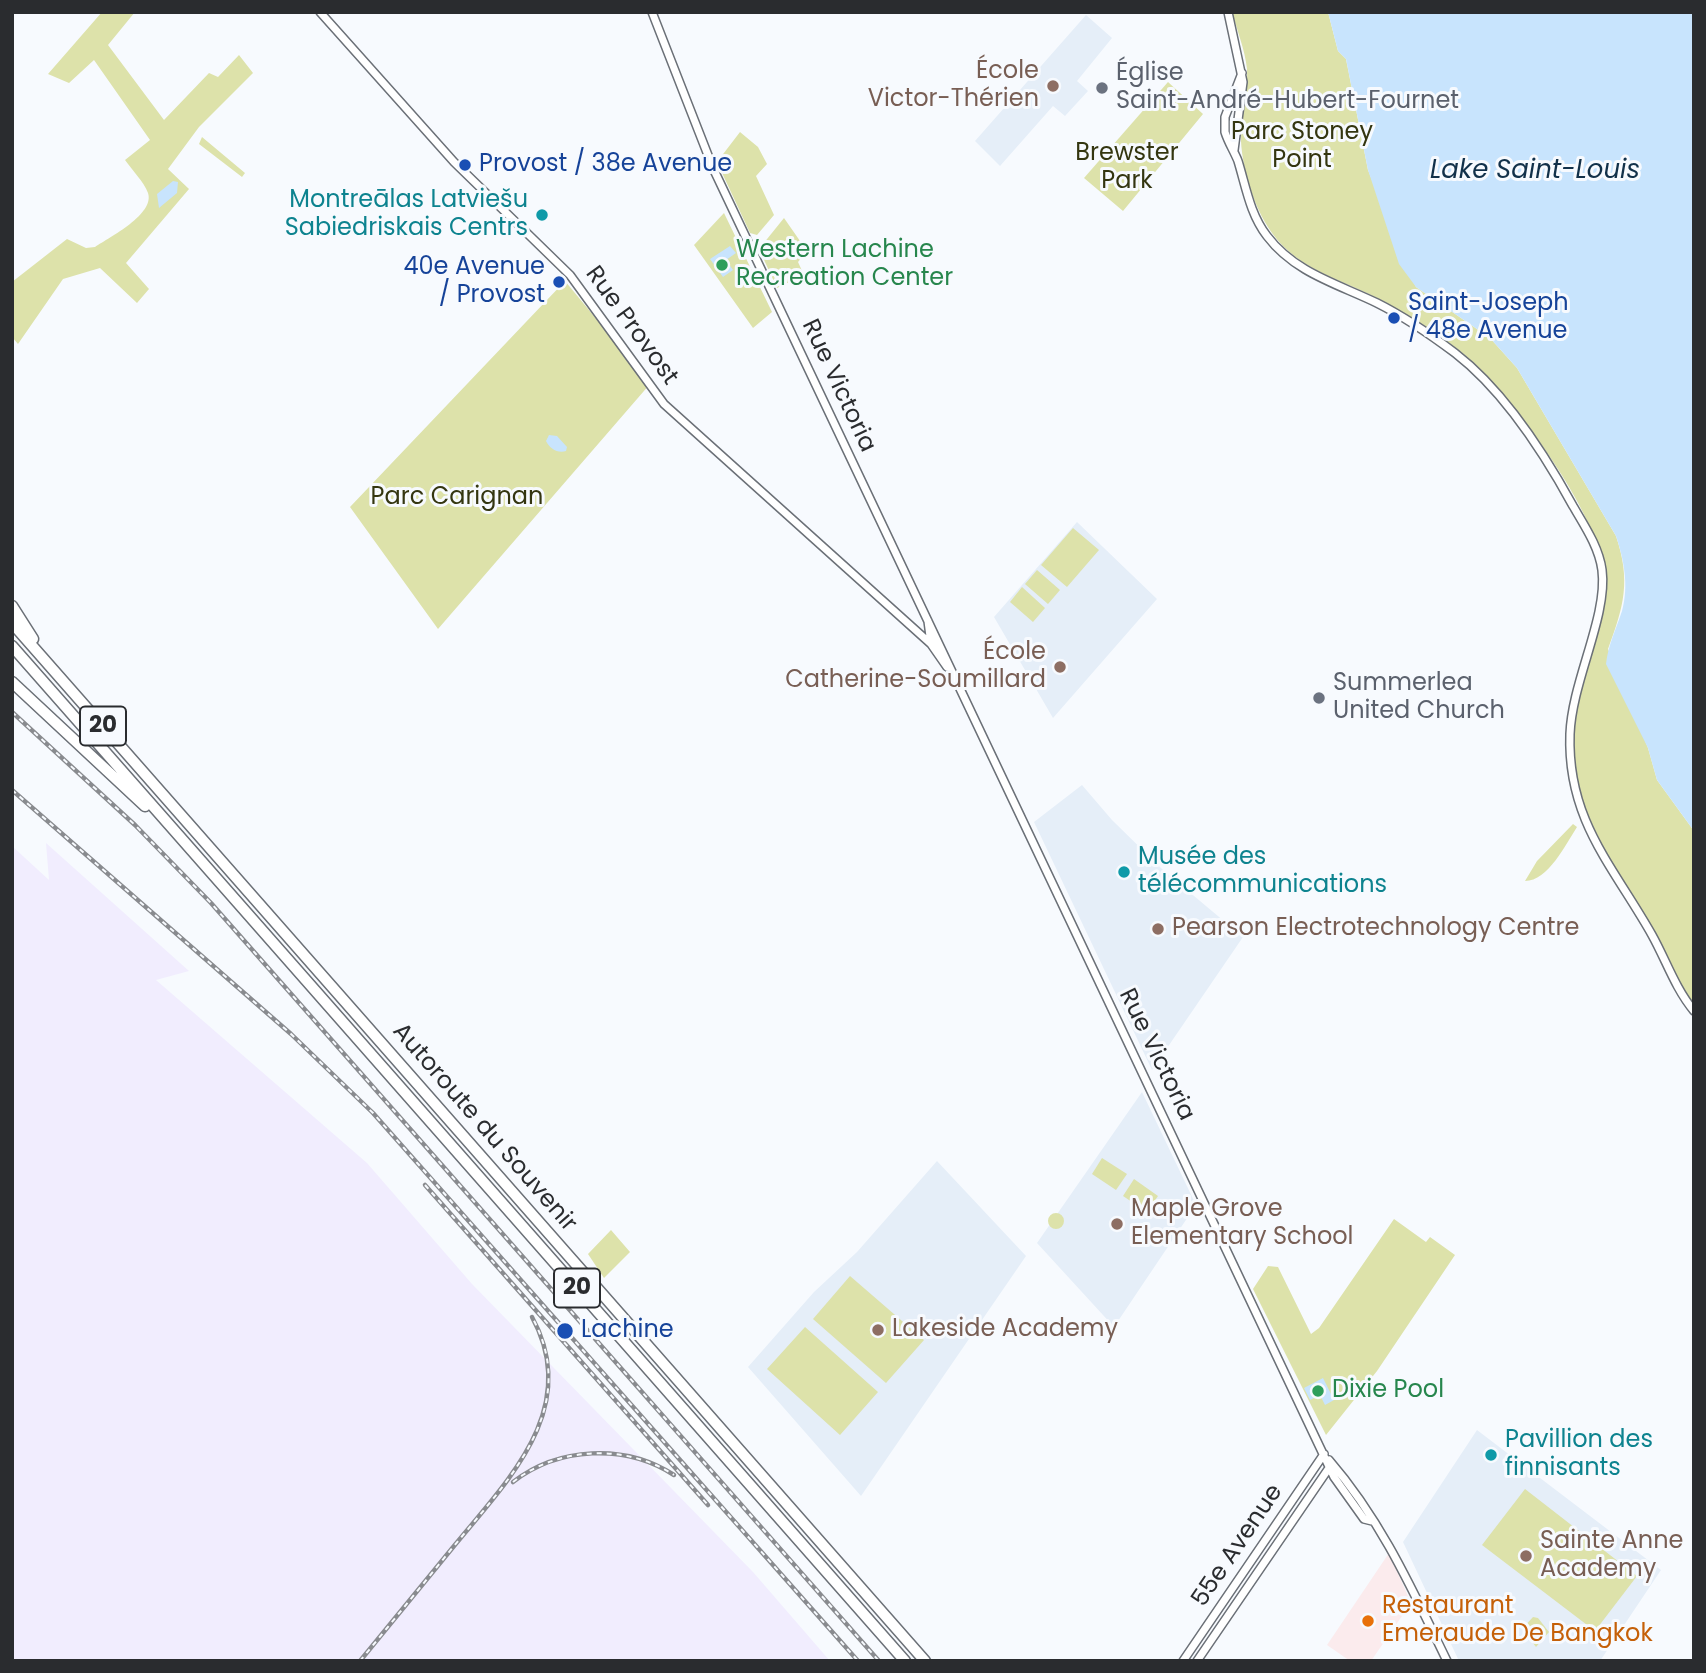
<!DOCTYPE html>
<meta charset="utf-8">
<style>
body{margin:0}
#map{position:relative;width:1706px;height:1673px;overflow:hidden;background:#f7fafe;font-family:Poppins,sans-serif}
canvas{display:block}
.frame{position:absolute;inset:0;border:14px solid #2a2c2f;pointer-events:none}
</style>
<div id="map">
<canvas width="1706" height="1673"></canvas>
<div class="frame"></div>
</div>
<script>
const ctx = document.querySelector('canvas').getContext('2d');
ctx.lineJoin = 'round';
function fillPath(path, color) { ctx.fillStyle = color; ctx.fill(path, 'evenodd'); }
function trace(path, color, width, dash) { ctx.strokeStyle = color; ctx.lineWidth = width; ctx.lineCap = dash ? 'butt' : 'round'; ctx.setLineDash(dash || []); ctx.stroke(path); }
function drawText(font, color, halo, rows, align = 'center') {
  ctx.font = font + ' Poppins,sans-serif'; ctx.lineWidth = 6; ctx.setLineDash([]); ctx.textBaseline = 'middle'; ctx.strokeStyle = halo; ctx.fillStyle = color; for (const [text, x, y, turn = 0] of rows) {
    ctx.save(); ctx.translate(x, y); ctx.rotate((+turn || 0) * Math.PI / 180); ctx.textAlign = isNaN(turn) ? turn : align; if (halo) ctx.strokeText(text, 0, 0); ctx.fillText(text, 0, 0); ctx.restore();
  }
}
const commercial = new Path2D(`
 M1389,1553L1411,1603L1371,1661H1350L1327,1645Z`);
const industrial = new Path2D(`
 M46,843L189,971L156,980L367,1163L472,1284L753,1572L830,1661H12V846L49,880Z`);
const built = new Path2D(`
 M1086,15L1112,38L1077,81L1088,91L1065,116L1053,106L1000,166L975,141Z
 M1077,522L1157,599L1053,718L994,617Z
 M1082,785L1112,820L1163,870L1243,937L1152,1070L1034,822Z
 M1142,1092L1196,1205L1114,1327L1037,1243Z
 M937,1161L1026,1256L861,1496L748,1367L814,1292L857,1252Z
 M1477,1430L1661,1570L1600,1661H1459L1403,1542Z`);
const green = new Path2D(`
 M102,12H135L108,45L164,120L209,73L218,77L239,55L253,73L199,127L168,169L189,189L126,263L149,289L137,303L100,268L63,279L18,344L12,337V282L67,239L86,248L95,247C110,237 155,214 148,193C144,182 132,170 125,160L150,140L94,60L69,83L48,74Z
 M1232,12H1328L1338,51L1346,59L1368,170L1416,287L1490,338L1517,368L1616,536C1631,581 1624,606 1608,649L1648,748L1657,780L1694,831V1005C1677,985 1669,957 1656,934C1614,860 1560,801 1575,708C1582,666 1601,626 1606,584C1606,524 1518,405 1475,364C1451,341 1412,317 1383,301C1344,280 1299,271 1272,233C1252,205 1239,160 1241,127C1243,108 1248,88 1247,69C1245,50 1237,30 1232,12Z
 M1168,82L1203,114L1123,211L1084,178Z
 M740,132L758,147L767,164L756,176L774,215L757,235L750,233L717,162Z
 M202,137L245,173L242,177L199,144Z
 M724,213L772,312L753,328L694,245Z
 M784,218L807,251L798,262L804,275L777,288L759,249Z
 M565,281L650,384L438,629L350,507Z
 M1073,528L1099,550L1067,587L1041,565Z
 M1037,570L1060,590L1048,604L1025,584Z
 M1022,587L1045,608L1033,622L1010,602Z
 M1573,824L1577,827C1566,844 1548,881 1525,881L1537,861Z
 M1102,1158L1127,1174L1116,1190L1092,1174Z
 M1134,1179L1158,1196L1147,1212L1123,1196Z
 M1048 1221a8 8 0 1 1 16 0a8 8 0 1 1-16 0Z
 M1394,1219L1426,1242L1430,1237L1455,1255L1377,1371L1326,1435L1253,1289L1268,1266L1278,1267L1311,1334L1319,1328Z
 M611,1230L630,1252L604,1278L588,1254Z
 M850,1276L924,1340L886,1383L813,1319Z
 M805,1327L878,1392L840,1435L767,1369Z
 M1525,1489L1637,1576L1595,1631L1482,1545Z
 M1533,1617L1538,1618L1549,1632L1536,1647L1522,1629Z`);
const water = new Path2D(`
 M1328,12H1694V831L1657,780L1648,748L1606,664C1608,645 1616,629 1622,611C1629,586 1624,560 1616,536L1517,368L1490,338L1416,287L1399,264L1368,170L1346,59L1338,51Z
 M173,181L178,182L177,193L159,208L157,194Z
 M730,246L736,253L726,260L733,270L723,277L710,259Z
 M549,435L557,436L567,447L566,451C558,454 549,448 546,441Z
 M1323,1378L1334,1400L1325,1405L1320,1395L1310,1400L1304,1388Z`);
const secondary = new Path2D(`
 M320,12L454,162L570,275L664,404L931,644
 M652,12L713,168L1334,1477L1364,1519L1372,1521
 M1228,12L1243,82L1234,150
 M1242,73L1225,117V132C1228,142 1234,151 1238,161C1246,187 1250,214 1267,236C1295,273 1338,284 1377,303C1403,316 1431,335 1455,353C1503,390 1544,453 1573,506C1584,525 1599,547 1602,570C1608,616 1572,681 1570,734C1567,820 1613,866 1652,935C1666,960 1675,988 1694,1011
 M928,621L931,644L947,667
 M1329,1460C1381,1520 1412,1589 1447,1661
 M1183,1661L1324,1454
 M1197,1661L1331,1465`);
const highway = new Path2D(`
 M12,606L33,639
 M12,623L925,1661
 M12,646L905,1661
 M12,682L145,806`);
const rail = new Path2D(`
 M12,712L135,825L211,903L879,1661
 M12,790L291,1034L373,1113L858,1661
 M425,1185L708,1505
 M513,1482C558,1447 625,1443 674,1475
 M360,1661C392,1622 423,1584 454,1546C508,1480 582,1408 532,1317`);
const markers = [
 [1053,86,7,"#8d6e63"],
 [1102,88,7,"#6b7280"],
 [465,165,7,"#1a4fb4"],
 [542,215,7,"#0f9aa8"],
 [722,265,7,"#2e9e5b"],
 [559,282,7,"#1a4fb4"],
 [1394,318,7,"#1a4fb4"],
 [1060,667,7,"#8d6e63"],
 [1319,698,7,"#6b7280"],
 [1124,872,7,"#0f9aa8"],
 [1158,929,7,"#8d6e63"],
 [1117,1224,7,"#8d6e63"],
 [878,1330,7,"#8d6e63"],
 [565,1331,9,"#1a4fb4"],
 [1318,1391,7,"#2e9e5b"],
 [1491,1455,7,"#0f9aa8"],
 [1526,1556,7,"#8d6e63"],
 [1368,1621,7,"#e8710a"]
];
const shields = [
 [103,726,46],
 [577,1288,46]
];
const shieldNames = [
 ["20",103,726],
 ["20",577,1288]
];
const educationNames = [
 ["École",1039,72,"right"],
 ["Victor-Thérien",1039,100,"right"],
 ["École",1046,653,"right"],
 ["Catherine-Soumillard",1046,681,"right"],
 ["Pearson Electrotechnology Centre",1172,929],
 ["Maple Grove",1131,1210],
 ["Elementary School",1131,1238],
 ["Lakeside Academy",892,1330],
 ["Sainte Anne",1540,1542],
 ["Academy",1540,1570]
];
const worshipNames = [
 ["Église",1116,74],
 ["Saint-André-Hubert-Fournet",1116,102],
 ["Summerlea",1333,684],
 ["United Church",1333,712]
];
const parkNames = [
 ["Parc Stoney",1302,133],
 ["Point",1302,161],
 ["Brewster",1127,154],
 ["Park",1127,182],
 ["Parc Carignan",457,498]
];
const transitNames = [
 ["Provost / 38e Avenue",479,165],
 ["40e Avenue",545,268,"right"],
 ["/ Provost",545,296,"right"],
 ["Saint-Joseph",1408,304],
 ["/ 48e Avenue",1408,332],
 ["Lachine",581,1331]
];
const cultureNames = [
 ["Montreālas Latviešu",528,201,"right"],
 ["Sabiedriskais Centrs",528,229,"right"],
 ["Musée des",1138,858],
 ["télécommunications",1138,886],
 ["Pavillion des",1505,1441],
 ["finnisants",1505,1469]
];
const leisureNames = [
 ["Western Lachine",736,251],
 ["Recreation Center",736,279],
 ["Dixie Pool",1332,1391]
];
const streetNames = [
 ["Rue Provost",631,326,54],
 ["Rue Victoria",838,386,65],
 ["Rue Victoria",1156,1055,64],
 ["Autoroute du Souvenir",484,1128,49],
 ["55e Avenue",1238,1546,-56]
];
const foodNames = [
 ["Restaurant",1382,1607],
 ["Emeraude De Bangkok",1382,1635]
];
const waterNames = [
 ["Lake Saint-Louis",1535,171]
];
fillPath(commercial, '#fbebed');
fillPath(industrial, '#f1edfe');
fillPath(built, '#e5eef8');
fillPath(green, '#dde2aa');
fillPath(water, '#c8e4fd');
trace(secondary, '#6b7077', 10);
trace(highway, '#6b7077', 13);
trace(secondary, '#fff', 7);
trace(highway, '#fff', 10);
trace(rail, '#898b8f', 4.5);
trace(rail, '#f7fafe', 2, [5]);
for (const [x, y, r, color] of markers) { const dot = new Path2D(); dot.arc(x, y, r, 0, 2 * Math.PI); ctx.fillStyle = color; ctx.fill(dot); trace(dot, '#f7fafe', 2.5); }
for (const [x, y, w] of shields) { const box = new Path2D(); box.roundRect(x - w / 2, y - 19.5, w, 39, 5); ctx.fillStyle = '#f7fafe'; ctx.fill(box); trace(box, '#2a2c2f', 2); }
drawText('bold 23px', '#2a2c2f', null, shieldNames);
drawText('24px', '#785e54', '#f7fafe', educationNames, 'left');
drawText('24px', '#5b616d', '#f7fafe', worshipNames, 'left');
drawText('24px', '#343610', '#f7fafe', parkNames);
drawText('24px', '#164399', '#f7fafe', transitNames, 'left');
drawText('24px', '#0d838f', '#f7fafe', cultureNames, 'left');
drawText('24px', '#27864d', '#f7fafe', leisureNames, 'left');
drawText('24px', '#2a2c2f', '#f7fafe', streetNames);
drawText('24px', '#c56008', '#f7fafe', foodNames, 'left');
drawText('italic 26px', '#12314a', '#f7fafe', waterNames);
</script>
